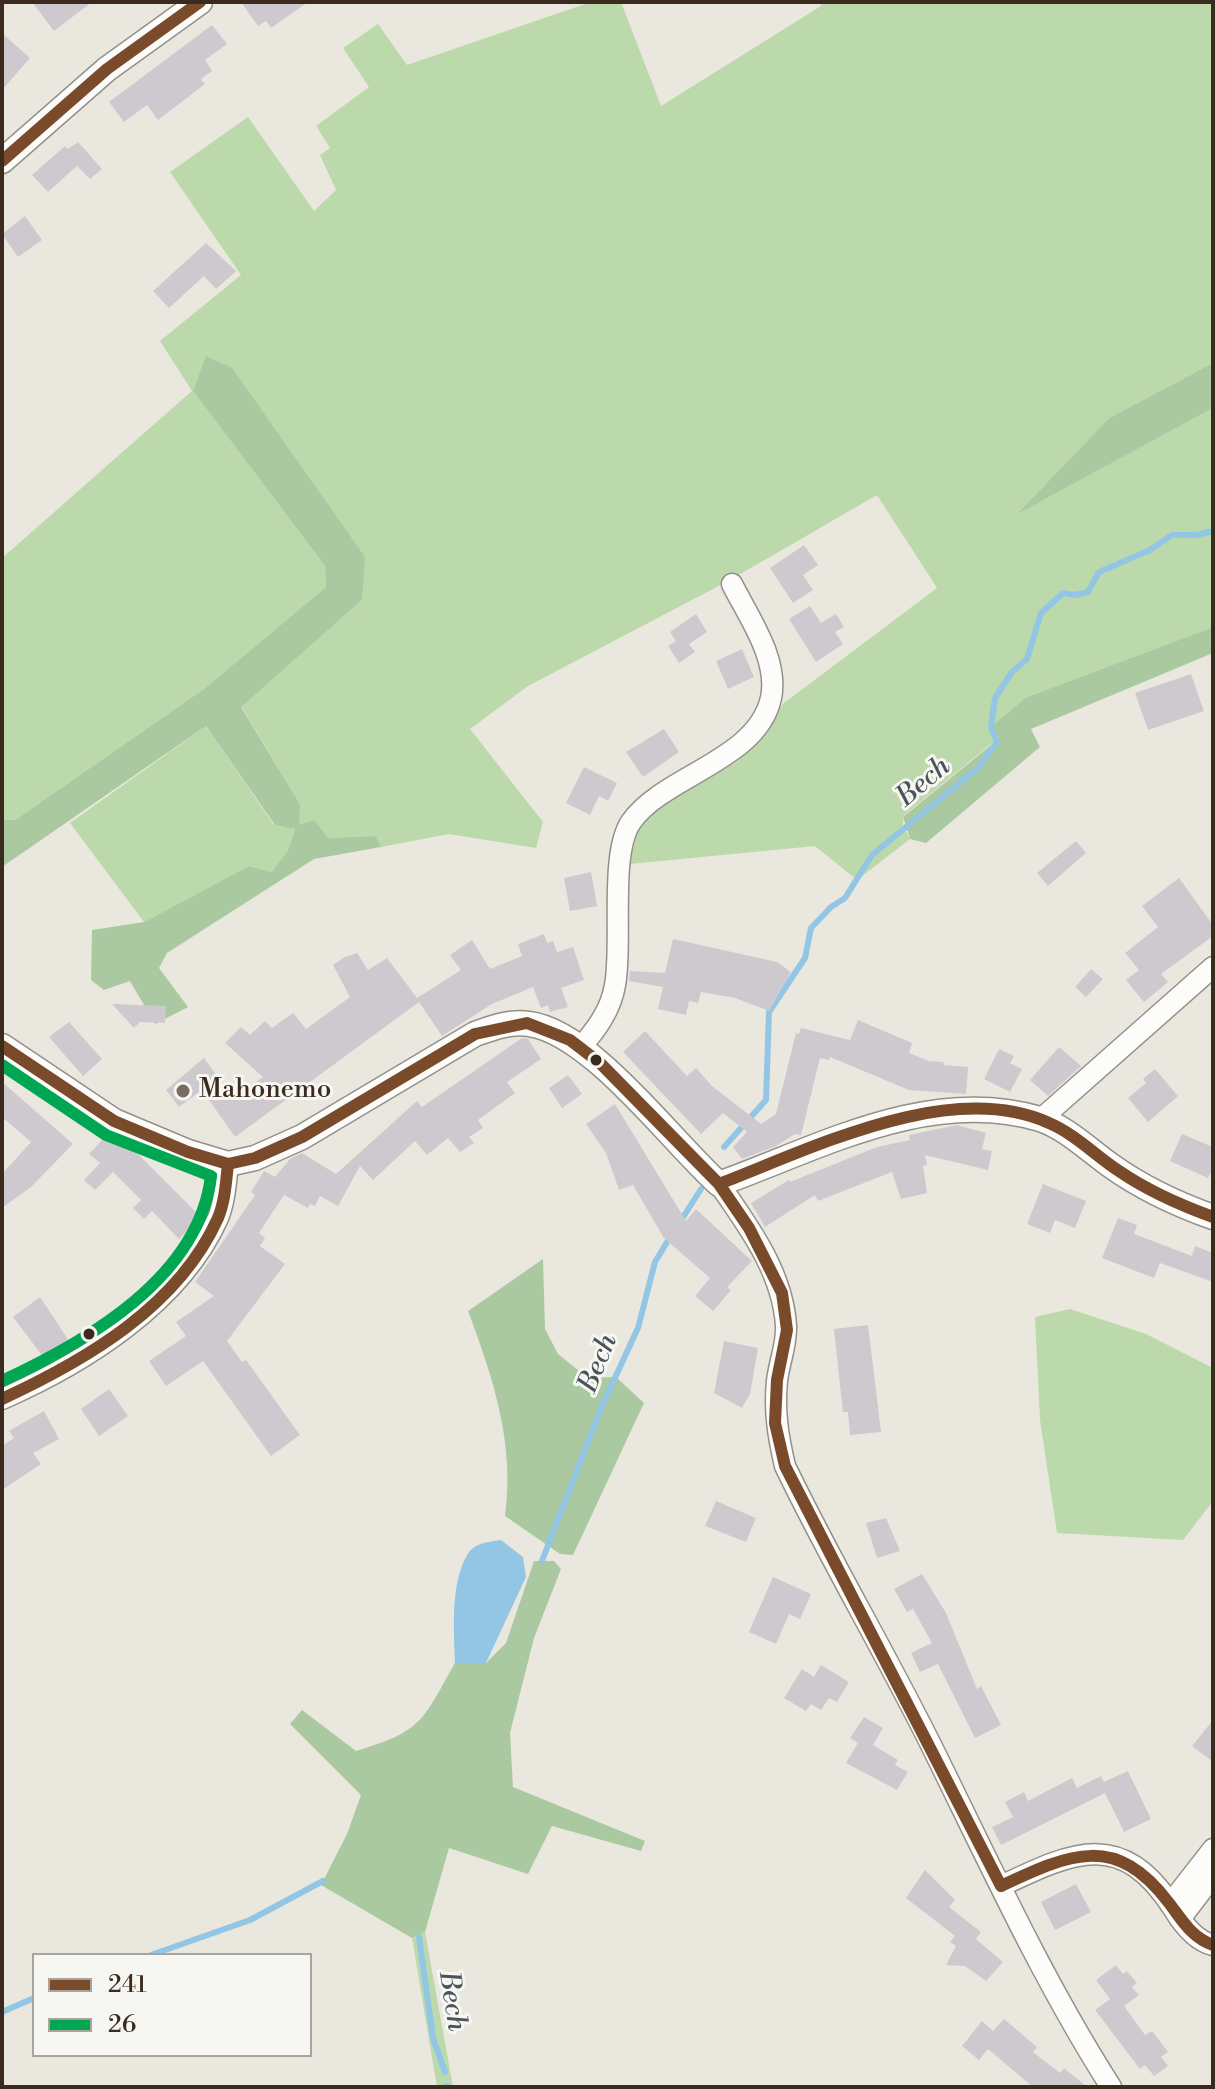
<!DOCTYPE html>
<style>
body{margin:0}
#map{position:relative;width:1215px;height:2089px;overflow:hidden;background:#eae8de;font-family:"Libre Bodoni",serif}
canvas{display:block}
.frame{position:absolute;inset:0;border:4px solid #3b2a1e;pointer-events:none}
.legend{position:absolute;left:32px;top:1953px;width:280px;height:104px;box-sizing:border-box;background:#f6f6f2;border:2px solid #aba49d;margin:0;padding:10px 14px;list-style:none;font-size:24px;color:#3b2a1e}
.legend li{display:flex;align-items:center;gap:16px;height:40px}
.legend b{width:40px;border:2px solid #aba49d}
</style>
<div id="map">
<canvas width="1215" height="2089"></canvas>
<div class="frame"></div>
<ul class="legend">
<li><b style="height:10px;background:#7a4b2a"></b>241</li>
<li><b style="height:10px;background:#00a651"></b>26</li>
</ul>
</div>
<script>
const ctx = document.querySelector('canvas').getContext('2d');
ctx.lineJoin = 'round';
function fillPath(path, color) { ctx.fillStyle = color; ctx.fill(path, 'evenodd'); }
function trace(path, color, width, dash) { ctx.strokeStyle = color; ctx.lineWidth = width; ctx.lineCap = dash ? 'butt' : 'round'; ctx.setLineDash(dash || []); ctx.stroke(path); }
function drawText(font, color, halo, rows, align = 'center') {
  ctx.font = font + ' "Libre Bodoni",serif'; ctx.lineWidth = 6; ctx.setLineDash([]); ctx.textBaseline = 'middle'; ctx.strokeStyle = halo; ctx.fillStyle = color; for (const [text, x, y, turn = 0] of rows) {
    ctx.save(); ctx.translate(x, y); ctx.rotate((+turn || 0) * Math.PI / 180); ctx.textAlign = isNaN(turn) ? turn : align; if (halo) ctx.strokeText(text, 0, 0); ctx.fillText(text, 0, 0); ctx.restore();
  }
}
const green = new Path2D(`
 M591,2H621L661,106L821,6L819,2H1213V363L1109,418L1019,512L1213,408V627L1027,697L996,740L903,816V826L910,839L857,880L815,846L630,864L637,831L657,808L738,761L784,703L937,588L877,495L730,580L528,686L470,729L543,822L536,848L449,834L381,847L376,836L328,838L298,826L300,804L241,706L362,600L207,357L193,391L325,566L326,587L204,689L15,820H2V558L192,391L160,341L241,275L170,172L248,117L314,211L336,190L320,155L330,148L316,126L369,87L343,48L378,24L407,65Z
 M206,726L274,825L295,828L288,850L272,872L249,866L144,922L70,823Z
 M1070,1309L1146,1334L1213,1368V1501L1183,1540L1057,1533L1040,1420L1035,1317Z
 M425,1932L453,2087H437L412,1938Z`);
const forest = new Path2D(`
 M206,356L232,368L365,557L362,600L241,707L300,804L299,825L314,820L328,838L376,836L381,847L314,859L167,953L159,968L188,1007L155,1024L130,981L104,990L91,980L92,930L144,922L249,866L272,872L288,850L295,829L275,825L206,726L2,867V820H15L204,689L326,587L325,566L193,391Z
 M1213,363V408L1017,514L1109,418Z
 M1213,627V653L1031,729L1040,747L926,843L910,839L903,817L996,741L991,727L1027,697Z
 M543,1259L545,1329L558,1354L588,1378L616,1377L644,1403L573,1555L560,1554L505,1516C515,1443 493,1378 468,1311Z
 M534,1561H554L561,1569L534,1638L510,1733L513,1787L645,1841L641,1851L552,1826L528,1874L449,1848L425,1932L412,1938L321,1885L347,1834L361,1795L290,1724L302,1710L356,1751C423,1731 422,1721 455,1663H486L506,1643Z`);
const water = new Path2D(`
 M501,1540L523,1557L526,1577L486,1663H455C454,1631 450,1585 467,1555C474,1543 488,1542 501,1540Z`);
const stream = new Path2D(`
 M724,1147L766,1100L769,1012L805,958L811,928L831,907L845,898L872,855L979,767L997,742L991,727L995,698L1012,672L1027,659L1041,613L1063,593L1075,595L1088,592L1099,572L1150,550L1172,535H1197L1213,531
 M680,1222L701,1189
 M542,1561L601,1408L638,1328L655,1262L672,1234
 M419,1937L433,2038L445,2072
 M151,1955L250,1920L323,1881
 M2,2012L34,1998
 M447,2086V2087`);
const building = new Path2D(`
 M32,2H92L54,31Z
 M241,2H308L271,28L266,21L258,26Z
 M212,25L227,44L205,60L212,71L201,79L205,84L158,120L147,105L124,122L109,102Z
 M2,33L30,58L2,90Z
 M78,142L102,169L90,179L77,166L48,192L32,175L65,146L68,149Z
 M25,216L42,240L18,257L2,234Z
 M206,243L236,271L216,289L204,276L169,308L153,291Z
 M804,545L818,565L803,575L813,590L793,603L770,568Z
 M810,606L821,623L836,614L844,627L835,632L843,644L816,662L789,619Z
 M696,614L707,632L689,644L695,652L679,663L668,646L676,641L670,632Z
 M742,649L754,677L728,689L716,661Z
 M1191,674L1204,711L1148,730L1135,693Z
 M664,729L679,752L643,777L626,752Z
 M584,767L617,783L608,801L599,796L590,815L566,803Z
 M1076,841L1086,853L1048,886L1037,873Z
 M591,872L597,906L570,911L564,878Z
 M1179,878L1213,925V936L1161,974L1168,982L1144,1002L1126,980L1139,970L1125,953L1158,927L1142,906Z
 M544,934L547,943L553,941L557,952L573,947L584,980L561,988L568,1007L550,1012L548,1005L541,1008L533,987L492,1004L442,1036L419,1002L235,1137L202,1090L179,1107L166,1090L204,1058L233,1098L263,1077L225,1043L241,1027L250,1035L265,1021L272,1028L293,1013L306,1029L350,997L333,965L345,957L357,953L368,970L387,958L417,998L461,970L450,955L472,940L490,969L522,956L518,944Z
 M673,939L777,962L791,972L769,1011L735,998L701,992L698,1003L689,1001L686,1015L658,1009L663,987L629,981L630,971L665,973Z
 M1091,969L1103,979L1086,997L1075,987Z
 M112,1004L166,1006L165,1023L140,1022L134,1028Z
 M858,1020L912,1043L909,1053L929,1061L944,1062L943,1065L968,1067L966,1094L909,1090L830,1057L829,1060L820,1058L801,1135L795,1134L776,1146L742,1159L733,1147L747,1132L723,1113L701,1134L623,1052L645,1031L687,1076L696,1068L712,1086L761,1124L776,1114L796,1033L799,1034L801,1028L850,1040Z
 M69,1022L102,1059L83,1076L49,1037Z
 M522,1038L528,1039L541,1059L507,1082L515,1093L478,1120L483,1128L469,1137L474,1143L460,1152L448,1138L427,1155L415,1141L373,1180L360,1166L338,1206L320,1196L315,1206L310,1204L308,1208L284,1195L259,1233L265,1238L260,1246L285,1264L227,1341L242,1362L246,1360L300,1435L271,1456L203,1361L166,1386L149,1361L186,1336L176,1322L214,1296L195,1282L255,1195L251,1192L264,1171L275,1177L290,1159L302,1153L336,1174L417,1101L422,1107Z
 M1059,1047L1081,1066L1048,1096L1030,1080Z
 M999,1049L1014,1056L1010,1063L1022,1069L1010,1092L984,1079Z
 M1155,1069L1178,1096L1148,1122L1128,1098L1146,1083L1143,1079Z
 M568,1075L582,1094L562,1108L549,1088Z
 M2,1082L73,1144L31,1187L2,1208V1174L31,1142L2,1117Z
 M615,1104L686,1221L696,1209L752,1261L727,1287L731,1290L713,1311L695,1296L710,1278L664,1238L633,1185L619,1190L606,1153L586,1124Z
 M957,1125L986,1133L982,1149L992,1151L988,1170L925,1155L927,1165L923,1166L927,1193L901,1199L892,1172L818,1201L815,1195L765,1227L751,1203L789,1180L790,1182L877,1147L910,1140L909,1135Z
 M1182,1134L1213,1147V1168L1208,1178L1170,1161Z
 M107,1135L140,1156L201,1217L179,1239L152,1211L144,1219L133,1208L141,1200L113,1172L95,1190L84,1180L100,1163L89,1154Z
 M1043,1184L1086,1201L1075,1228L1055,1220L1050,1233L1027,1224Z
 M1118,1218L1137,1225L1134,1234L1192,1256L1195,1246L1213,1253V1282L1160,1263L1154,1278L1102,1258Z
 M40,1297L73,1347L47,1362L13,1317Z
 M868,1325L881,1432L850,1435L848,1412H843L834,1329Z
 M724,1341L758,1348L750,1394L742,1408L714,1393Z
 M109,1389L128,1416L99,1436L81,1409Z
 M44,1411L59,1439L33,1453L41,1464L2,1490V1446L14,1438L9,1431Z
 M716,1501L756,1518L746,1542L705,1526Z
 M886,1518L900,1551L877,1558L866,1523Z
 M922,1574L946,1613L977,1689L981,1686L1001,1725L975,1738L938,1664L920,1672L911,1653L932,1643L913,1609L907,1612L894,1589Z
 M773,1577L811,1594L800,1619L789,1614L776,1644L749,1632Z
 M821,1665L849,1682L837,1702L829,1698L821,1710L811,1704L806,1711L784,1698L802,1669L814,1677Z
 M864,1717L883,1728L873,1745L898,1760L895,1765L908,1772L897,1790L846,1763L858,1743L850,1738Z
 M1213,1720V1762L1192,1746Z
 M1128,1771L1151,1819L1124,1832L1105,1793L1001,1845L992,1827L1013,1817L1005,1802L1024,1792L1028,1801L1072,1778L1077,1788L1101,1776L1104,1782Z
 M925,1870L955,1900L949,1907L981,1932L976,1939L1003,1962L986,1981L965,1966L946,1965L956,1946L950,1942L955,1936L906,1898Z
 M1076,1884L1091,1912L1055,1930L1041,1902Z
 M1116,1965L1123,1974L1127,1971L1137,1983L1132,1987L1139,1995L1124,2006L1145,2035L1152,2031L1168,2052L1161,2057L1168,2066L1154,2076L1145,2065L1140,2069L1095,2010L1110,1999L1096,1980Z
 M1004,2019L1037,2047L1033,2052L1060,2073L1064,2068L1087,2087H1033L988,2049L979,2060L962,2046L982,2021L993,2031Z`);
const minor = new Path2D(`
 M580,1048C596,1030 611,1010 615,985C623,945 609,854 631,822C664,775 757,761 771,698C779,659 749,618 732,584
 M1041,1119L1213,967
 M719,1184C749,1227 783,1273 786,1326C787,1344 779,1363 777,1381C774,1411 778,1436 785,1466C832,1564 888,1657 936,1755C991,1867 1044,1982 1111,2087
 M2,1399C84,1363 180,1303 218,1218C225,1201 226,1181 228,1164
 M1001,1886C1073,1852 1121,1828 1173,1908C1182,1923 1196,1941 1213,1945
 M1170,1904L1213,1849
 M1180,1919L1213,1876`);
const tertiary = new Path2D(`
 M2,161L107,69L200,2
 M2,1046L114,1121L188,1152L228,1164L255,1158L302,1137L475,1034C492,1028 510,1021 529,1024C591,1032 671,1141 719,1184C819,1148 929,1086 1040,1119C1065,1127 1089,1150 1110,1165C1142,1188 1176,1204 1213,1217`);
const bus1 = new Path2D(`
 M2,161L107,69L200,2
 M2,1046L114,1121L188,1152L228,1164L255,1158L302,1137L475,1034L527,1023L570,1040L600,1063L719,1184L749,1228L782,1293L787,1330L777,1380L775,1423L785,1466L1001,1886
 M719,1184C811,1149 950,1078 1049,1123C1075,1134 1096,1156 1119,1171C1148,1191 1180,1205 1213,1217
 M2,1399C86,1360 178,1307 218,1218C225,1201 226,1182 228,1164
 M1001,1886C1071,1853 1116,1833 1169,1903C1182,1920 1192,1938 1213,1945`);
const bus2 = new Path2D(`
 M2,1065L106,1135L211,1176C199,1278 86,1342 2,1381`);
const markers = [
 [596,1060,7,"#3b2a1e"],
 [183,1091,8,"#786c61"],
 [89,1334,7,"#3b2a1e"]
];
const poiNames = [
 ["Mahonemo",199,1091]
];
const waterNames = [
 ["Bech",924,783,-40],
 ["Bech",599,1364,-68],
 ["Bech",451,2001,81]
];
fillPath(green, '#bbd9aa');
fillPath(forest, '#abc9a0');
fillPath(water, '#93c6e4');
trace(stream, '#93c6e4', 6);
fillPath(building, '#cec9cf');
trace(minor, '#949089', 23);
trace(tertiary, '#949089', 27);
trace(minor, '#fcfcfa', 20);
trace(tertiary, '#fcfcfa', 24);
trace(bus1, '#7a4b2a', 12);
trace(bus2, '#00a651', 12);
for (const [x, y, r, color] of markers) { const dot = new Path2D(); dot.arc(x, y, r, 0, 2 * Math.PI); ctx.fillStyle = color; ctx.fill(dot); trace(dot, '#f6f6f2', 3); }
drawText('26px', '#3b2a1e', '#f6f6f2', poiNames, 'left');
drawText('italic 28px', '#4a545a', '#f6f6f2', waterNames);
</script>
